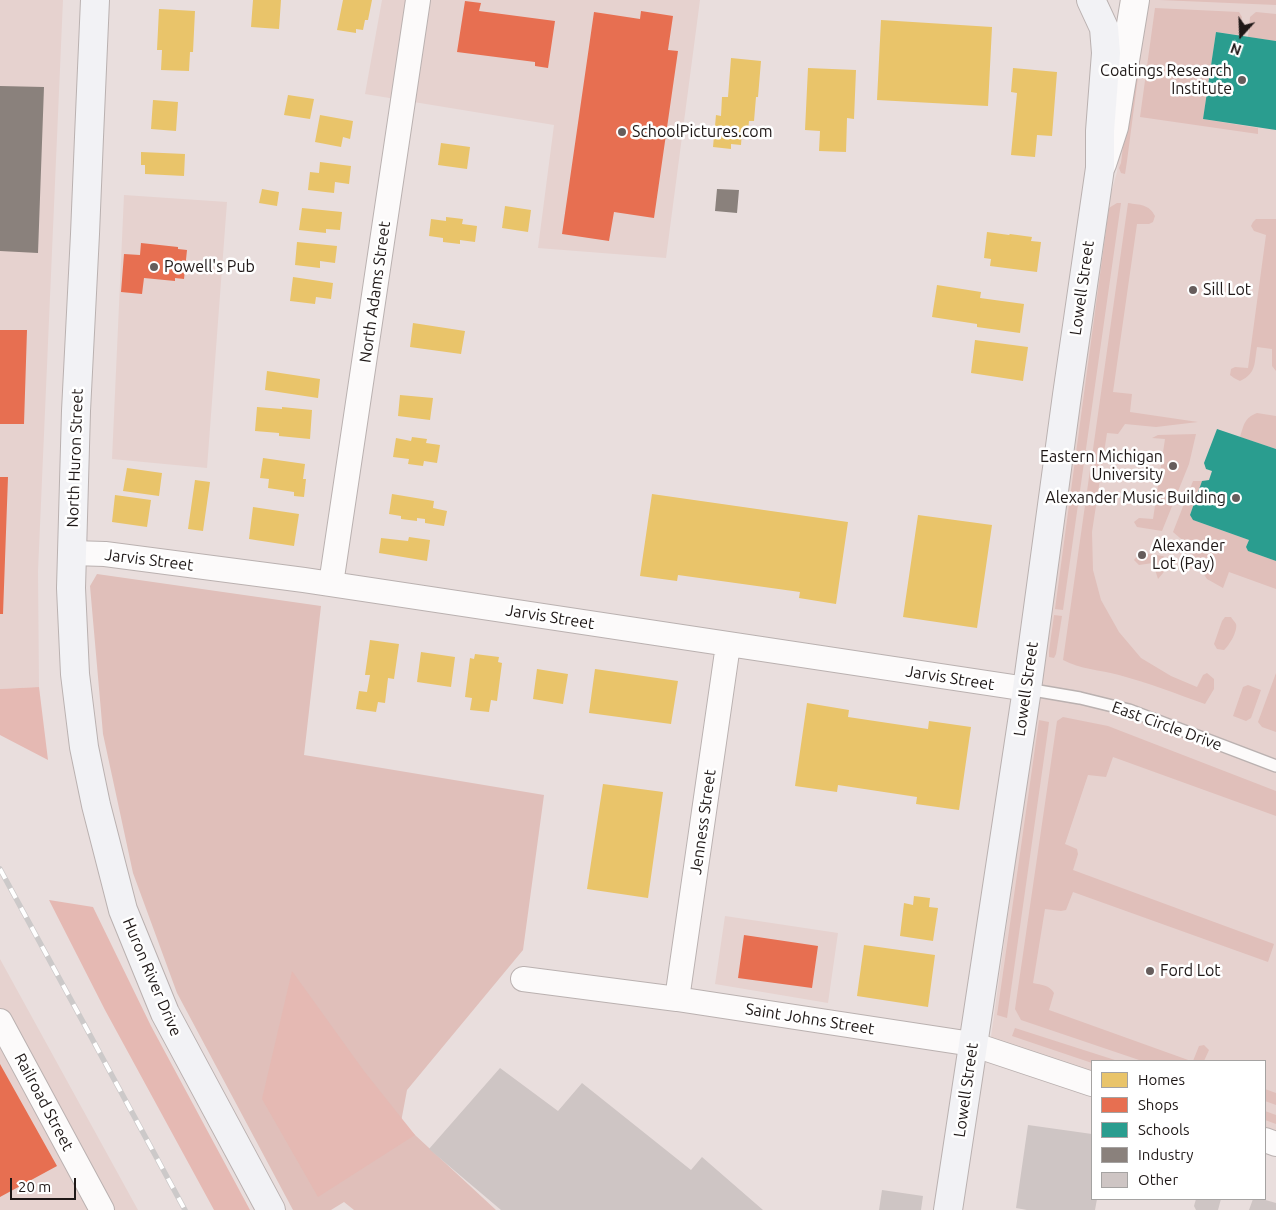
<!DOCTYPE html>
<style>
body{margin:0}
#map{position:relative;width:1276px;height:1210px;overflow:hidden;background:#e9dedd;font-family:Ubuntu,sans-serif}
canvas{display:block}
.legend{position:absolute;left:1091px;top:1060px;width:175px;height:140px;box-sizing:border-box;background:#fff;border:1px solid #a5a3a2;margin:0;padding:6px 9px;list-style:none;font-size:15px;color:#1f1817}
.legend li{display:flex;align-items:center;gap:10px;height:25px}
.legend b{width:25px;border:1px solid #a5a3a2}
.north{position:absolute;left:1216px;top:10px;width:50px;height:50px;-webkit-text-stroke:4px #fff;paint-order:stroke;rotate:200deg;font-size:14px;font-weight:700;line-height:20px;text-align:center;color:#1f1817}
.north::after{content:'';display:block;margin:auto;width:18px;height:22px;background:#1f1817;clip-path:polygon(50% 0,100% 100%,50% 72%,0 100%)}
.scale{position:absolute;left:10px;top:1178px;width:66px;height:22px;box-sizing:border-box;border:2px solid #1f1817;border-top:0;padding-left:6px;font-size:15px;line-height:18px;white-space:nowrap;color:#1f1817;-webkit-text-stroke:4px #fff;paint-order:stroke}
</style>
<div id="map">
<canvas width="1276" height="1210"></canvas>
<ul class="legend">
<li><b style="height:14px;background:#e9c46a"></b>Homes</li>
<li><b style="height:14px;background:#e76f51"></b>Shops</li>
<li><b style="height:14px;background:#2a9d8f"></b>Schools</li>
<li><b style="height:14px;background:#8a817c"></b>Industry</li>
<li><b style="height:14px;background:#cec5c4"></b>Other</li>
</ul>
<div class="north">N</div>
<div class="scale">20 m</div>
</div>
<script>
const ctx = document.querySelector('canvas').getContext('2d');
ctx.lineJoin = 'round';
function fillPath(path, color) { ctx.fillStyle = color; ctx.fill(path, 'evenodd'); }
function trace(path, color, width, dash) { ctx.strokeStyle = color; ctx.lineWidth = width; ctx.lineCap = dash ? 'butt' : 'round'; ctx.setLineDash(dash || []); ctx.stroke(path); }
function drawText(font, color, halo, rows, align = 'center') {
  ctx.font = font + ' Ubuntu,sans-serif'; ctx.lineWidth = 5; ctx.setLineDash([]); ctx.textBaseline = 'middle'; ctx.strokeStyle = halo; ctx.fillStyle = color; for (const [text, x, y, turn = 0] of rows) {
    ctx.save(); ctx.translate(x, y); ctx.rotate((+turn || 0) * Math.PI / 180); ctx.textAlign = isNaN(turn) ? turn : align; if (halo) ctx.strokeText(text, 0, 0); ctx.fillText(text, 0, 0); ctx.restore();
  }
}
const built = new Path2D(`
 M0,0H63L38,571L39,687L0,689Z
 M382,0H700L666,258L538,248L554,125L365,94Z
 M1139,0H1276V1153L1265,1149V1061H1092V1092L988,1058L1107,207L1117,172L1134,12Z
 M124,195L227,202L207,468L112,459Z
 M725,916L838,933L828,1003L715,984Z
 M0,959L138,1210H0Z`);
const green = new Path2D(`
 M1160,0H1276V5Z
 M1147,8L1127,161L1125,174L1121,173L1119,168L1121,163L1140,10Z
 M1155,8L1239,12L1242,17L1239,35L1216,32L1203,119L1258,128V134L1140,117Z
 M1256,12L1276,14V41L1248,37L1250,17Z
 M1117,203H1121L1063,610L1055,609L1109,208L1112,206Z
 M1128,203C1140,205 1149,204 1155,216L1153,222L1149,224H1137L1113,392L1132,394L1130,412L1198,422L1156,427L1125,424L1118,434L1107,433L1092,532L1093,570L1101,600L1119,632L1141,658L1171,676L1197,687L1203,675L1207,673L1214,679V689L1205,704C1177,694 1149,683 1119,675C1100,670 1080,669 1063,660Z
 M1256,219H1276V371L1272,366V349L1257,347C1254,363 1257,373 1240,381L1234,378L1230,375L1231,369L1235,367L1248,368L1266,235L1254,231L1251,226L1253,222Z
 M1257,413L1276,416V449L1240,437C1244,425 1244,418 1257,413Z
 M1196,434L1189,464L1162,531L1137,527L1134,522L1139,518L1153,519L1165,439L1152,438L1158,435Z
 M1193,481H1202L1190,515L1193,520L1249,540L1246,547L1248,551L1276,561V589L1229,572L1223,588L1207,579L1199,567L1187,544L1173,532Z
 M1142,553L1163,556L1170,561L1168,567L1158,579L1153,563L1139,565L1134,560L1138,555Z
 M97,574L321,606L304,755L544,795L523,950L407,1090L401,1122L496,1210H354L344,1202L331,1210H293L177,993L133,873L103,734L90,586Z
 M1054,615L1062,616L1056,654L1054,658L1049,657V651Z
 M1225,617H1231C1232,619 1235,622 1236,624C1238,631 1229,646 1224,650L1217,649L1214,644L1222,621Z
 M1276,673V732L1262,727L1258,722Z
 M1248,685L1261,690L1251,718L1246,721L1233,716L1243,687Z
 M1063,717L1108,726L1276,791V816L1113,757L1106,777L1088,775L1065,844L1077,849L1078,854L1073,870L1274,944L1268,962L1073,892L1066,910L1061,911L1045,909L1033,983C1042,985 1049,985 1054,993L1049,1010L1191,1061H1142L1021,1020L1015,1009L1057,721Z
 M1039,720L1049,722L1048,730L1007,1018L997,1015Z
 M1015,1028L1118,1061H1092V1063L1012,1036Z
 M1204,1045L1209,1050L1204,1061H1193L1199,1046Z
 M1265,1089L1276,1093V1105L1265,1101Z
 M1265,1111L1276,1115V1124L1265,1120Z`);
const forest = new Path2D(`
 M39,687L48,760L0,735V689Z
 M49,900L93,907L151,1026L250,1210H214L105,1010Z
 M292,971L364,1071L415,1135L318,1197L262,1099Z`);
const homes = new Path2D(`
 M253,0H281L279,29L251,27Z
 M343,0H372L368,20H365L363,30L356,29V33L337,30Z
 M159,9L195,11L193,52H190L189,71L161,70L162,50H157Z
 M881,20L992,27L988,106L877,100Z
 M731,58L761,61L758,97H756L754,121H749L748,131H742L741,145L731,144V149L713,147L716,115L721,116L722,97H728Z
 M808,68L856,70L854,119L847,118L846,152L819,151L820,131L805,130Z
 M1013,68L1057,72L1052,136L1037,135L1035,157L1011,155L1017,93L1011,92Z
 M288,95L314,99L310,119L284,115Z
 M153,100L178,102L176,131L151,129Z
 M320,115L353,121L350,139L343,137L341,147L315,142Z
 M441,143L470,147L467,169L438,165Z
 M141,152L185,154L184,176L145,174V165H141Z
 M320,162L351,166L349,184L335,182L334,193L308,190L310,172L319,173Z
 M262,189L279,192L277,206L259,203Z
 M505,206L531,210L528,232L502,228Z
 M302,208L342,212L340,230L326,229V233L299,230Z
 M446,217L463,219L462,224L477,226L475,242L460,240V244L443,242V238L429,236L431,219L446,221Z
 M987,232L1009,235L1010,234L1032,237L1031,241L1041,242L1037,272L990,266L991,259L984,258Z
 M297,242L337,246L335,263L320,261V268L295,265Z
 M293,277L333,283L331,299L316,297L315,304L290,301Z
 M937,285L981,292L980,298L1024,304L1020,333L977,327V324L932,317Z
 M413,323L465,331L461,354L410,347Z
 M975,340L1028,347L1023,381L971,373Z
 M267,371L320,379L318,398L265,390Z
 M400,395L433,398L430,420L398,416Z
 M257,407L282,409V407L312,410L310,439L279,436V433L255,431Z
 M412,437L427,439L426,443L440,445L437,463L424,461L423,466L408,464L409,459L393,457L396,438L411,441Z
 M263,458L305,464L303,479H306L304,497L294,496V492L268,488L269,479L260,478Z
 M127,468L162,473L159,496L123,491Z
 M195,480L210,482L203,531L188,529Z
 M392,494L434,501L433,508L447,511L444,526L425,523V519L417,518V521L401,519V516L389,514Z
 M652,494L848,522L836,604L799,598L800,592L678,575L677,581L640,576Z
 M115,495L151,500L147,527L112,522Z
 M253,507L299,514L294,546L249,539Z
 M918,515L992,525L977,628L903,617Z
 M409,537L430,540L427,561L379,553L381,538L408,541Z
 M370,640L399,644L394,679L388,678L385,703L378,702L376,712L356,709L359,691L367,692L370,675H365Z
 M421,652L455,657L451,687L417,682Z
 M475,654L499,657L498,662L502,663L497,701L491,700L489,712L470,710L472,698L465,697L470,658L474,659Z
 M537,669L568,674L563,704L533,699Z
 M595,669L678,681L671,724L589,713Z
 M807,703L849,710L848,717L928,729L929,721L971,727L959,810L916,804L917,797L838,785L837,792L795,786Z
 M603,784L663,792L648,898L587,889Z
 M914,896L930,898L929,907L938,908L933,941L900,936L904,903L913,905Z
 M864,945L935,955L928,1007L857,996Z`);
const shops = new Path2D(`
 M465,1L481,3L479,11L555,21L548,68L535,66V62L457,52Z
 M641,11L673,16L668,50L678,51L654,218L614,212L609,241L562,234L594,12L640,19Z
 M141,243L178,247V249L187,250L184,279L175,278V281L144,278L142,294L121,292L124,254L140,255Z
 M0,330H27L24,424H0Z
 M0,477H8L3,614H0Z
 M744,935L818,946L812,988L738,978Z
 M0,1064L57,1166L0,1197Z`);
const schools = new Path2D(`
 M1216,32L1276,41V130L1203,119Z
 M1217,429L1276,449V561L1248,551L1246,547L1249,540L1193,520L1190,515L1202,481L1209,480L1212,471L1206,469L1204,463Z`);
const industry = new Path2D(`
 M0,86L44,87L38,253L0,251Z
 M717,189L739,190L737,213L715,211Z`);
const building = new Path2D(`
 M500,1068L558,1111L582,1083L691,1170L702,1157L763,1210H501L429,1149Z
 M1028,1125L1092,1134V1199H1097L1095,1210H1027L1016,1208Z
 M882,1190L923,1196L921,1210H879Z
 M1196,1199H1221L1218,1210H1196L1194,1206Z
 M1253,1199H1262L1276,1203V1210H1249Z`);
const service = new Path2D(`
 M1027,689L1080,698L1129,710L1276,766`);
const minor = new Path2D(`
 M72,553L105,554L304,580L1027,689
 M331,584L418,0
 M523,979L677,999L972,1044L1092,1084
 M677,999L728,645
 M0,1021L102,1210
 M1265,1140L1276,1144`);
const tertiary = new Path2D(`
 M1102,164L1114,127L1135,0`);
const secondary = new Path2D(`
 M95,0L89,137L85,234L76,411L71,588L75,674L84,747L96,805L123,910L165,1013L271,1210
 M948,1210L1027,689L1067,395L1100,168V131L1106,53L1104,28L1091,0`);
const rail = new Path2D(`
 M0,869L185,1210`);
const markers = [
 [1242,80,5,"#665d5c"],
 [622,132,5,"#665d5c"],
 [154,267,5,"#665d5c"],
 [1193,290,5,"#665d5c"],
 [1173,466,5,"#665d5c"],
 [1236,498,5,"#665d5c"],
 [1142,555,5,"#665d5c"],
 [1150,971,5,"#665d5c"]
];
const poiNames = [
 ["Coatings Research",1232,71,"right"],
 ["Institute",1232,89,"right"],
 ["SchoolPictures.com",632,132],
 ["Powell's Pub",164,267],
 ["Sill Lot",1203,290],
 ["Eastern Michigan",1163,457,"right"],
 ["University",1163,475,"right"],
 ["Alexander Music Building",1226,498,"right"],
 ["Alexander",1152,546],
 ["Lot (Pay)",1152,564],
 ["Ford Lot",1160,971]
];
const streetNames = [
 ["Lowell Street",1082,288,-82],
 ["North Adams Street",375,292,-82],
 ["North Huron Street",75,458,-88],
 ["Jarvis Street",149,560,7],
 ["Jarvis Street",550,617,9],
 ["Jarvis Street",950,678,9],
 ["Lowell Street",1026,689,-82],
 ["East Circle Drive",1167,726,20],
 ["Jenness Street",703,822,-82],
 ["Huron River Drive",152,977,67],
 ["Saint Johns Street",810,1019,9],
 ["Lowell Street",966,1090,-82],
 ["Railroad Street",44,1102,62]
];
fillPath(built, '#e6d2cf');
fillPath(green, '#e0bfba');
fillPath(forest, '#e5b9b3');
fillPath(homes, '#e9c46a');
fillPath(shops, '#e76f51');
fillPath(schools, '#2a9d8f');
fillPath(industry, '#8a817c');
fillPath(building, '#cec5c4');
trace(service, '#bab1b0', 14);
trace(minor, '#bab1b0', 26);
trace(tertiary, '#bab1b0', 30);
trace(secondary, '#bab1b0', 30);
trace(service, '#fcfafa', 11);
trace(minor, '#fcfafa', 24);
trace(tertiary, '#fcfafa', 28);
trace(secondary, '#f2f2f5', 28);
trace(rail, '#ccc9c9', 5.5);
trace(rail, '#fff', 4, [11]);
for (const [x, y, r, color] of markers) { const dot = new Path2D(); dot.arc(x, y, r, 0, 2 * Math.PI); ctx.fillStyle = color; ctx.fill(dot); trace(dot, '#fff', 2); }
drawText('16px', '#1f1817', '#fff', poiNames, 'left');
drawText('16px', '#1f1817', '#fff', streetNames);
</script>
